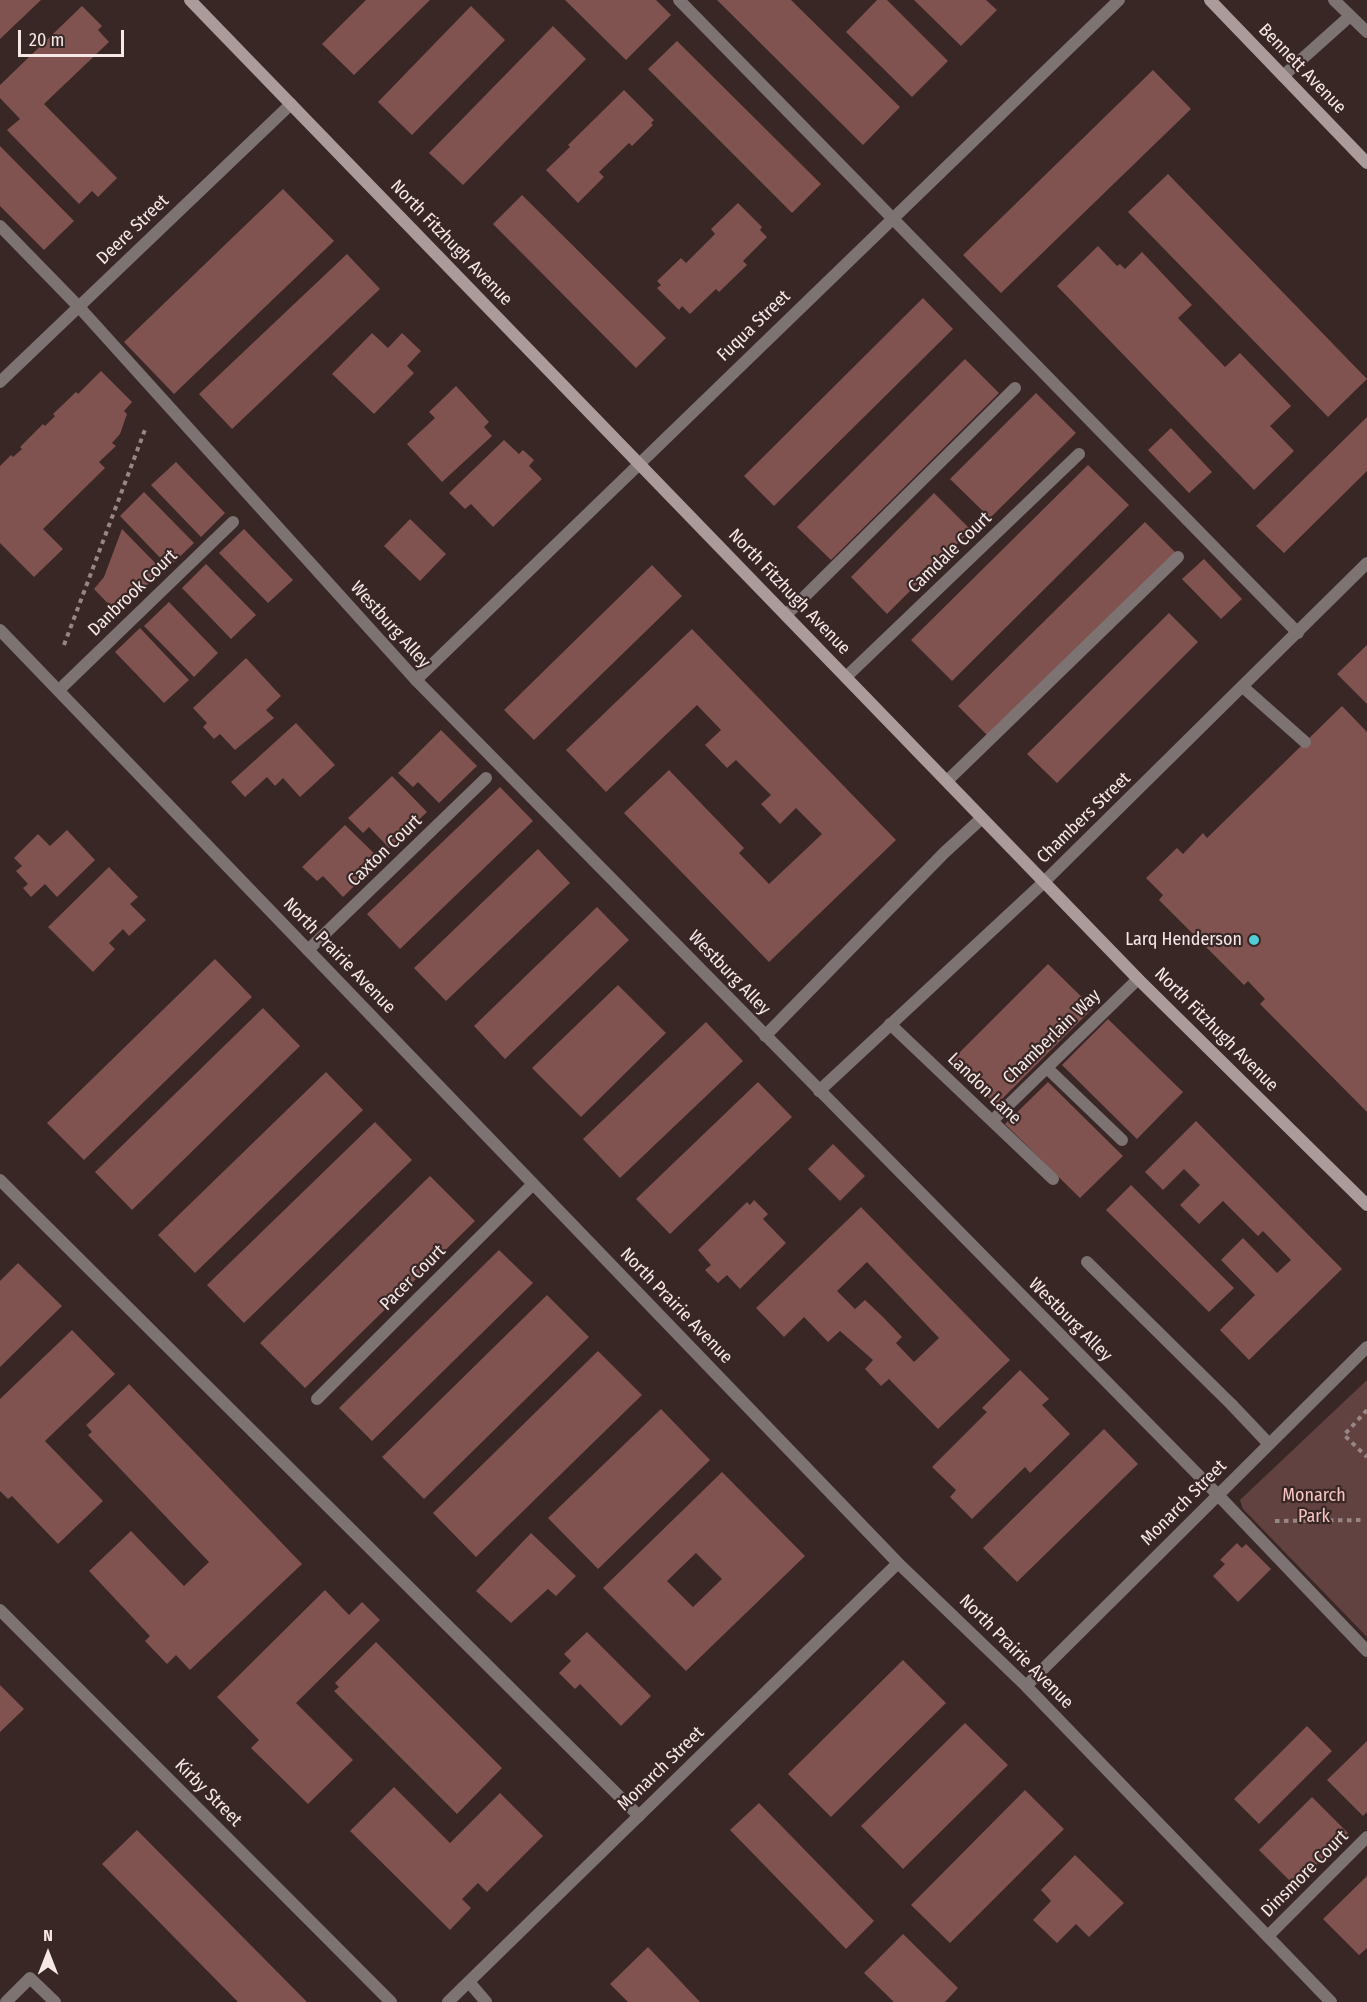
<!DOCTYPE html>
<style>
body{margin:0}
#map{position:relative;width:1367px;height:2002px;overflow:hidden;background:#392726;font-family:"Fira Sans Condensed",sans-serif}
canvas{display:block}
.north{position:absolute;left:18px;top:1924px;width:60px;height:60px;-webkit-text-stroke:4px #392726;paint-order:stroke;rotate:0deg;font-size:16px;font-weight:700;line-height:24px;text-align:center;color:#f5e8e7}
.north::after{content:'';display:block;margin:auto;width:21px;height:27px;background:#f5e8e7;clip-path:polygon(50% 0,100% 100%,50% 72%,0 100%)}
.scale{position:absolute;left:18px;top:30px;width:106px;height:27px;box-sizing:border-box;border:3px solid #f5e8e7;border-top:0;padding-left:8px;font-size:18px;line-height:21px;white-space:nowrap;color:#f5e8e7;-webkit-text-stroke:4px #392726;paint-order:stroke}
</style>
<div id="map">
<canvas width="1367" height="2002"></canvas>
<div class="north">N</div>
<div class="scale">20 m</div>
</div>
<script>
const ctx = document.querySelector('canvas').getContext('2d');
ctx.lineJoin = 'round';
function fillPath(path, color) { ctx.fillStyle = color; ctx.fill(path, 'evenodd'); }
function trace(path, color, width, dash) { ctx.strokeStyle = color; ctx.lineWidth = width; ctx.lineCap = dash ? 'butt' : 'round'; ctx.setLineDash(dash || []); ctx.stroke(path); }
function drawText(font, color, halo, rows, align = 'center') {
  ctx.font = font + ' "Fira Sans Condensed",sans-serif'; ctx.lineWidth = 4.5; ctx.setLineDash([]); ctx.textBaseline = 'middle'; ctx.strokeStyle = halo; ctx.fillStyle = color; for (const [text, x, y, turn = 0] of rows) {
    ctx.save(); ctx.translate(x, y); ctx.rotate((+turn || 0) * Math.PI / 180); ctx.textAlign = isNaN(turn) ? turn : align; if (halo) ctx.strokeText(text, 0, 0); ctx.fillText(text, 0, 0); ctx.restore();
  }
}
const green = new Path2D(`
 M1367,1380V1637L1243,1509L1240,1500Z`);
const building = new Path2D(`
 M0,0H41L0,39Z
 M366,0H430L354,75L322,44Z
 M565,0H656L671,15L626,60Z
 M717,0H791L900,107L863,145Z
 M877,0H887L948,61L912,97L846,32Z
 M914,0H986L997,10L961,46Z
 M82,6L102,26L98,30L109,42L44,104L117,178L98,197L92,191L79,204L7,130L20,119L0,98V85Z
 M471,6L505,40L412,135L378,102Z
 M553,26L586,59L463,185L429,153Z
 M677,41L821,184L792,213L648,69Z
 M1153,70L1191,109L1001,293L963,255Z
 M624,90L654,120L651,123L653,125L632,146L629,143L599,172L604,177L578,203L546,170L570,147L568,145Z
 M0,146L74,221L44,250L0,206Z
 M1168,174L1367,379L1328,417L1128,212Z
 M283,189L334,241L174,394L124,342Z
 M522,195L666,338L636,368L493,224Z
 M738,203L762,227L760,230L767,237L743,261L747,265L719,292L716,289L690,314L682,306L679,310L657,288L661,285L657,281L681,258L686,263L715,234L711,229Z
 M1098,246L1117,266L1120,264L1125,269L1142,252L1192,305L1178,318L1225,367L1240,353L1291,406L1270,426L1294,451L1254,490L1057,286Z
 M347,254L380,289L232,429L199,394Z
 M923,298L953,329L774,506L744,476Z
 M372,333L388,348L402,333L421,351L407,366L414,373L374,414L332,374Z
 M965,359L999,393L831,560L797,527Z
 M101,371L132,402L124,411L127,414L120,434L112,443L116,446L99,462L105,468L43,529L63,549L34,577L0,543V466L11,455L13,457L22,449L20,447L43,424L45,426L55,416L53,414L76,392L78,394Z
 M456,386L489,422L484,427L492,436L442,482L407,444L435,418L429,412Z
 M1036,393L1076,433L990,518L950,479Z
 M1367,417V471L1284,553L1256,526Z
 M1171,428L1212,472L1189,493L1148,450Z
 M504,440L519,454L523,450L534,460L529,466L542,479L493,527L471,504L465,509L449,493Z
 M176,462L225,513L201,537L151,485Z
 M1088,465L1129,505L952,681L911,640Z
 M144,492L194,543L169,567L120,516Z
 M934,493L971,530L887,614L851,577Z
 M410,519L446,554L420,581L384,546Z
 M1145,522L1177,554L990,738L958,706Z
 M122,529L162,570L118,614L94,589L104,577Z
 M244,529L293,580L268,603L219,553Z
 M1204,559L1242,599L1221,619L1182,579Z
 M206,564L256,615L231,639L182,588Z
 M652,565L682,596L534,740L504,710Z
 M169,602L218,653L194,677L144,626Z
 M1169,613L1198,642L1057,783L1027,754Z
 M140,628L189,680L164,703L115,652Z
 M692,629L896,840L769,962L624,813L669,770L744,848L739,853L769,884L822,834L796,808L780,824L761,804L771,795L736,760L727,768L705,745L721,730L697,705L606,792L566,750Z
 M1367,645V704L1337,674Z
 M246,658L281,696L266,710L274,718L235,750L220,734L214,739L203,727L207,723L193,708Z
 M1342,706L1367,732V1112L1260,1004L1265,999L1248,981L1244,985L1159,900L1163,895L1146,878L1177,848L1183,854L1203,833L1207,838Z
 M296,723L335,765L300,797L283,778L275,786L267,777L245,797L231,782Z
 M441,730L477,766L439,803L418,782L413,787L398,773Z
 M392,776L427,812L389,848L369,827L363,833L348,818Z
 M500,787L533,821L400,949L367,914Z
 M345,825L381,860L343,897L323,876L317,881L302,867Z
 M67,830L95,860L57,897L45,884L31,897L23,888L28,884L16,871L22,866L14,858L38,834L50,846Z
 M538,849L570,883L446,1001L414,968Z
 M109,867L138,897L130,904L146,920L129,936L123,929L109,943L115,949L93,972L48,927Z
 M597,907L629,940L505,1059L474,1026Z
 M215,959L252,997L84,1160L47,1123Z
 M1048,964L1093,1008L996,1105L951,1061Z
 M618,985L666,1033L581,1117L532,1068Z
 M263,1008L300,1046L132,1210L95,1172Z
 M1108,1019L1183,1092L1137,1139L1062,1065Z
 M706,1022L743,1061L620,1178L583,1139Z
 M326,1072L363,1110L195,1273L158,1235Z
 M758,1082L792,1117L670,1234L636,1199Z
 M1048,1082L1123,1156L1080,1198L1005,1124Z
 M1196,1121L1342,1269L1249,1360L1220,1330L1255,1295L1221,1260L1243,1238L1277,1273L1291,1260L1263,1231L1258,1236L1223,1201L1199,1224L1180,1205L1200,1185L1184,1169L1163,1190L1145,1172Z
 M375,1122L412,1160L244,1323L207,1285Z
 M833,1144L865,1176L840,1201L808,1169Z
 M430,1176L475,1221L305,1388L260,1343Z
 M1131,1185L1234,1288L1209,1312L1106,1210Z
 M754,1200L768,1214L763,1219L786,1243L740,1289L727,1275L718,1283L705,1270L711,1265L698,1250L747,1202L750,1205Z
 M861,1207L1010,1360L938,1429L889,1379L881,1386L865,1369L873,1360L840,1331L828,1342L804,1317L784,1337L756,1308ZM867,1262L939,1338L914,1362L896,1343L902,1337L883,1317L865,1300L855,1309L837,1291Z
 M499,1250L533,1283L372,1441L339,1408Z
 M18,1263L62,1306L0,1367V1281Z
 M547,1295L589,1337L424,1499L382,1457Z
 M72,1330L115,1374L45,1441L103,1501L58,1544L12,1496L8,1499L0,1491V1399Z
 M598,1351L642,1395L476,1557L433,1513Z
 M1020,1370L1049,1399L1042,1405L1070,1434L1030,1473L1025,1467L972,1519L950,1497L956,1490L932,1467L987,1412L982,1408Z
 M129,1384L302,1564L190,1670L176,1655L167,1664L145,1641L150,1636L89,1571L131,1531L184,1586L209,1562L88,1435L92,1432L86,1425Z
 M661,1409L710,1460L598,1569L548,1518Z
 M1104,1429L1138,1464L1017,1582L983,1548Z
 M722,1472L805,1556L686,1671L603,1588ZM696,1553L722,1579L693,1607L667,1581Z
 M531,1533L576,1576L556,1596L548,1589L511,1623L476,1591Z
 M1237,1543L1242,1548L1246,1544L1271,1569L1238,1602L1213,1576L1225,1564L1220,1560Z
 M325,1590L349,1615L362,1602L380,1620L296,1703L353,1760L308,1804L251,1748L259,1740L217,1697Z
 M587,1632L651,1696L621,1726L580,1684L575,1689L559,1673L571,1661L564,1654Z
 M376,1642L502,1768L457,1814L334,1691L339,1687L335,1683Z
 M903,1660L946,1703L831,1817L788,1774Z
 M0,1685L24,1709L0,1732Z
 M965,1723L1008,1765L903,1869L861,1826Z
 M1307,1726L1332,1751L1259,1824L1234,1799Z
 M1367,1741V1812L1363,1816L1327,1780Z
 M394,1787L450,1843L500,1793L543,1836L487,1892L478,1883L462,1899L471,1908L450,1930L350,1831Z
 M1025,1790L1064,1829L950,1943L911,1905Z
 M1312,1797L1348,1833L1295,1886L1259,1850Z
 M759,1803L874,1921L846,1949L730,1830Z
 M137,1830L307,2002H238L102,1864Z
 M1075,1855L1124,1903L1089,1937L1076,1924L1057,1943L1033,1920L1051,1901L1041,1890Z
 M1367,1876V1948L1359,1955L1323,1919Z
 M903,1934L958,1988L945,2002H894L864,1973Z
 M648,1947L700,2002H628L610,1984Z`);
const path = new Path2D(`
 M64,645L146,427
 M1367,1410L1344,1435L1367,1457
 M1275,1521L1363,1520`);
const lane = new Path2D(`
 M679,0L1298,633
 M1334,0L1367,32
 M1283,76L1350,16
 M0,226L79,307L416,680L1218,1495L1367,1651
 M786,615L1015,388
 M846,677L1079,454
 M1243,687L1305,742
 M59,690L233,522
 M947,781L1178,557
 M308,950L486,778
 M890,1024L1053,1179
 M765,1036L944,853L982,818
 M1047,1068L1122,1140
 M992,1121L1138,979
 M0,1180L639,1816
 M317,1399L533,1184
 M1232,1405L1269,1444
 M1268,1936L1367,1837
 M469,1982L486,2002
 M6,2002L30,1978L55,2002`);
const street = new Path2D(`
 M0,382L291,104
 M0,630L898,1563L1026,1686L1331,2002
 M416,680L1119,0
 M819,1091L1044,882L1367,563
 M1087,1262L1232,1405
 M0,1610L391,2002
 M1026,1686L1367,1347
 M448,2002L898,1563`);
const secondary = new Path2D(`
 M190,0L1138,979L1367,1205
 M1210,0L1367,163`);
const markers = [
 [1254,940,6,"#52ccd6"]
];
const streetNames = [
 ["Bennett Avenue",1302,69,46],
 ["Deere Street",133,230,-44],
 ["North Fitzhugh Avenue",451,243,46],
 ["Fuqua Street",754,326,-44],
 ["Camdale Court",950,553,-44],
 ["North Fitzhugh Avenue",789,592,46],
 ["Danbrook Court",133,593,-44],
 ["Westburg Alley",390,625,48],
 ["Chambers Street",1084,818,-44],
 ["Caxton Court",385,851,-44],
 ["North Prairie Avenue",339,956,46],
 ["Westburg Alley",729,973,46],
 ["North Fitzhugh Avenue",1216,1030,45],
 ["Chamberlain Way",1052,1037,-44],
 ["Landon Lane",984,1089,44],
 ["Pacer Court",413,1278,-45],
 ["North Prairie Avenue",676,1306,46],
 ["Westburg Alley",1070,1320,45],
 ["Monarch Street",1184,1503,-45],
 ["North Prairie Avenue",1016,1652,45],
 ["Monarch Street",661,1769,-44],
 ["Kirby Street",208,1793,45],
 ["Dinsmore Court",1305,1874,-45]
];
const poiNames = [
 ["Larq Henderson",1242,940]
];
const parkNames = [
 ["Monarch",1314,1496],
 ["Park",1314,1517]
];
fillPath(green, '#624240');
fillPath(building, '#805250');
trace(path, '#968685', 4, [4.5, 4.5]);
trace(lane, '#7d7372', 12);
trace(street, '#7d7372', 12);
trace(secondary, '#ab9b9a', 12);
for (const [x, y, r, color] of markers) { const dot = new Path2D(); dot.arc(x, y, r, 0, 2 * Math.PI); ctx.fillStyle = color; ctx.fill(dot); trace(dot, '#392726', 2); }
drawText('18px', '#f5e8e7', '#392726', streetNames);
drawText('18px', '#f5e8e7', '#392726', poiNames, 'right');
drawText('18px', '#f6c5c2', '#392726', parkNames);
</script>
